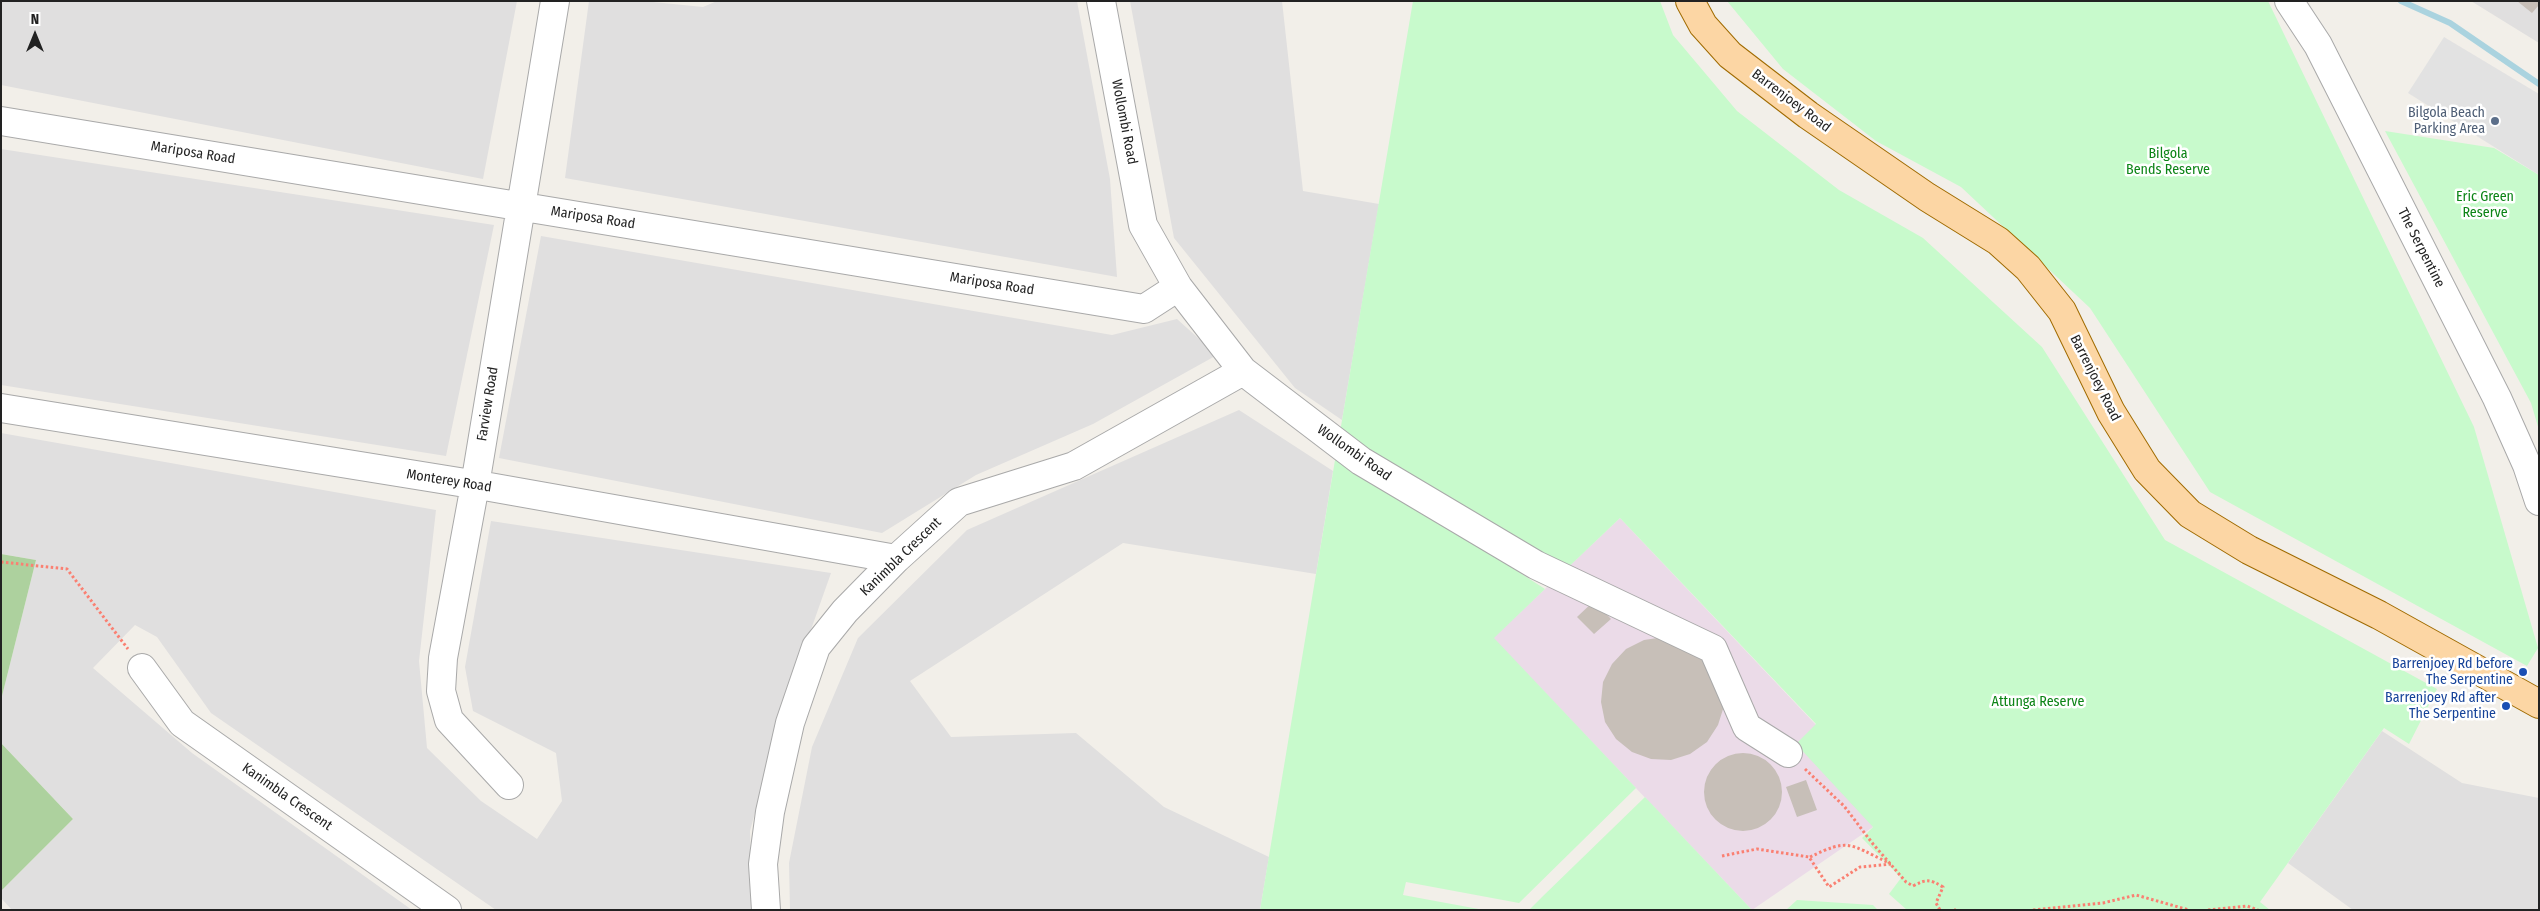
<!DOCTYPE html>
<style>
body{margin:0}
#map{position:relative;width:2540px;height:911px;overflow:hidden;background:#f2efe9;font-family:"Fira Sans Condensed",sans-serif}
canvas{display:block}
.frame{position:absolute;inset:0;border:2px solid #222;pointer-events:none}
.north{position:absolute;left:10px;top:10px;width:50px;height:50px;-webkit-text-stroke:4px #fff;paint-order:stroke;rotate:0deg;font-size:14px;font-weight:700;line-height:20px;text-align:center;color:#222}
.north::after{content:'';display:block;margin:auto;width:18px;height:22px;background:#222;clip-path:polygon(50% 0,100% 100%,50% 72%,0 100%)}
</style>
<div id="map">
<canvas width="2540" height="911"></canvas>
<div class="frame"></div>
<div class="north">N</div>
</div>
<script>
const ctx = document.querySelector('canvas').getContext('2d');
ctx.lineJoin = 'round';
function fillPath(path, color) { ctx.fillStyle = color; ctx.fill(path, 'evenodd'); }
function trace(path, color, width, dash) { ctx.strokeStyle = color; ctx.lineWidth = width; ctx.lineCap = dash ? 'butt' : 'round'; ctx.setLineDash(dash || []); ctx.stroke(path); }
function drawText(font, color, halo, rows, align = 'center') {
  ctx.font = font + ' "Fira Sans Condensed",sans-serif'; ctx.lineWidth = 5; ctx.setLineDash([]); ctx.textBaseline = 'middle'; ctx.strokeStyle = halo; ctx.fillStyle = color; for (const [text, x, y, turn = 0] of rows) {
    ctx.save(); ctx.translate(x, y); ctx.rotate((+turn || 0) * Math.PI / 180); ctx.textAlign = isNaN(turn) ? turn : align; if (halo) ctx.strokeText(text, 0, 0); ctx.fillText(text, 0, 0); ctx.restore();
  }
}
const residential = new Path2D(`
 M1,1H517L483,179L1,85Z
 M589,1H643L703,7L717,1H1077L1110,179L1117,277L565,178Z
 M1130,1H1282L1303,191L1379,204L1342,420L1295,388L1174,238Z
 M2471,1H2539V43Z
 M1,149L494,225L446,456L1,385Z
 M541,236L1112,335L1177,319L1217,355L1093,424L976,475L882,533L499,458Z
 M1239,410L1333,471L1316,574L1123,543L910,681L951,737L1076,733L1164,807L1269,857L1260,910H790L789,863L812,747L858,638L967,530Z
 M1,433L436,510L419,661L427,748L481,801L537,839L562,801L556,753L473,711L465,667L491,521L831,573L785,703L750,831L752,910H496L211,713L157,637L135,625L93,668L192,753L412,910H12L1,898V891L73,819L1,743V700L36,560L1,554Z
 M2382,731L2462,783L2539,798V910H2353L2288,863Z`);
const industrial = new Path2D(`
 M1620,518L1816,725L1873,827L1752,910L1493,638Z`);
const forest = new Path2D(`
 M1,554L36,560L1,700Z
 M1,743L73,819L1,891Z`);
const park = new Path2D(`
 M1413,1H1660L1673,35L1737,111L1839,190L1923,238L2042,347L2165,540L2437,689L2409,744L2384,728L2260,902L2270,910H1907L1889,894L1901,878L1862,838L1873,827L1796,744L1816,724L1620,518L1557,578L1340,432Z
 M1727,1H2268L2474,427L2538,648L2527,666L2210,492L2090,308L1961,187L1876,141L1783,69Z
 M2385,131L2494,148L2539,175V430L2531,403Z
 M1336,454L1545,589L1494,638L1636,788L1519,903L1406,882L1403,895L1484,910H1260Z
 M1645,797L1752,910H1529L1542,897Z
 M1797,900L1873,905L1878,910H1786Z`);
const parking = new Path2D(`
 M2444,37L2539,94V175L2408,93Z`);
const stream = new Path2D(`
 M2401,1L2450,23L2539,84`);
const building = new Path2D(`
 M2517,1H2539V5L2532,13Z
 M1594,601L1611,619L1594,634L1577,617Z
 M1664,637L1702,652L1724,706L1718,725L1707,742L1690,754L1671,760L1651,759L1632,752L1616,739L1605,722L1601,702L1603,682L1612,664L1626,649L1644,640Z
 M1704 792a39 39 0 1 1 78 0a39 39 0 1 1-78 0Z
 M1806,780L1817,810L1797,817L1786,787Z`);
const path = new Path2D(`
 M1,562L67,569L128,649
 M1805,769L1844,806L1873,844L1906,882L1913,886C1926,879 1930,879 1943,887L1936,903L1940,910
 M1722,856L1757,849L1809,857L1829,887L1860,867L1891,864
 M1810,857C1849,838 1849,844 1887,862
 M1954,910H1956
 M2033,910L2103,903L2136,895L2189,910
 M2208,910L2247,906L2258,910`);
const minor = new Path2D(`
 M1101,1L1143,225L1178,287L1243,371L1361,461L1536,565L1713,649L1747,727L1788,753
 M2289,1L2318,45L2497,398L2527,465L2539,501
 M1,121L1144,309L1178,287
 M1,408L484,486L896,559
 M142,668L182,723L447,910
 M509,785L449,720L441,691L443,658L475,485L555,1
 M766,910L763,864L770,812L790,723L816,647L845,611L896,559L959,502L1074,466L1243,371`);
const major = new Path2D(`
 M1690,1L1703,25L1730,55L1808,115L1927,197L1998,241L2028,268L2062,311L2111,412L2147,470L2190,514L2249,550L2379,615L2539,704`);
const markers = [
 [2495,121,5,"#5c6f8a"],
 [2523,672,5,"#1a4fb4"],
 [2506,706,5,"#1a4fb4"]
];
const streetNames = [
 ["Barrenjoey Road",1791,101,37],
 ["Wollombi Road",1124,122,79],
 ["Mariposa Road",193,153,9],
 ["Mariposa Road",593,218,9],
 ["The Serpentine",2421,248,63],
 ["Mariposa Road",992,284,9],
 ["Barrenjoey Road",2095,378,63],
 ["Farview Road",488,404,-81],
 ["Wollombi Road",1354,453,35],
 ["Monterey Road",449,481,9],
 ["Kanimbla Crescent",901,557,-44],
 ["Kanimbla Crescent",287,797,35]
];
const serviceNames = [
 ["Bilgola Beach",2485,113],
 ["Parking Area",2485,129]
];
const parkNames = [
 ["Bilgola",2168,154],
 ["Bends Reserve",2168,170],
 ["Eric Green",2485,197],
 ["Reserve",2485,213],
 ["Attunga Reserve",2038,702]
];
const transitNames = [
 ["Barrenjoey Rd before",2513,664],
 ["The Serpentine",2513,680],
 ["Barrenjoey Rd after",2496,698],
 ["The Serpentine",2496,714]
];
fillPath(residential, '#e0dfdf');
fillPath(industrial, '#ebdbe8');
fillPath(forest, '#add19e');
fillPath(park, '#c8facc');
fillPath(parking, '#e2e2e2');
trace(stream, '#aad3df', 6);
fillPath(building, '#c7bfb8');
trace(minor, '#a9a9a9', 30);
trace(major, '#a06b00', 30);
trace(path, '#fa8072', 3, [2.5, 2.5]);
trace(minor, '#fff', 28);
trace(major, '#fcd6a4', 28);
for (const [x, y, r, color] of markers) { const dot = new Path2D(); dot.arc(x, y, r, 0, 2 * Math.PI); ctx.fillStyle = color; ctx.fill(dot); trace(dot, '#fff', 2); }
drawText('14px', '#222', '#fff', streetNames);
drawText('14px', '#4e5e75', '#fff', serviceNames, 'right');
drawText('14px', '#0c8416', '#fff', parkNames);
drawText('14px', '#164399', '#fff', transitNames, 'right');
</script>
